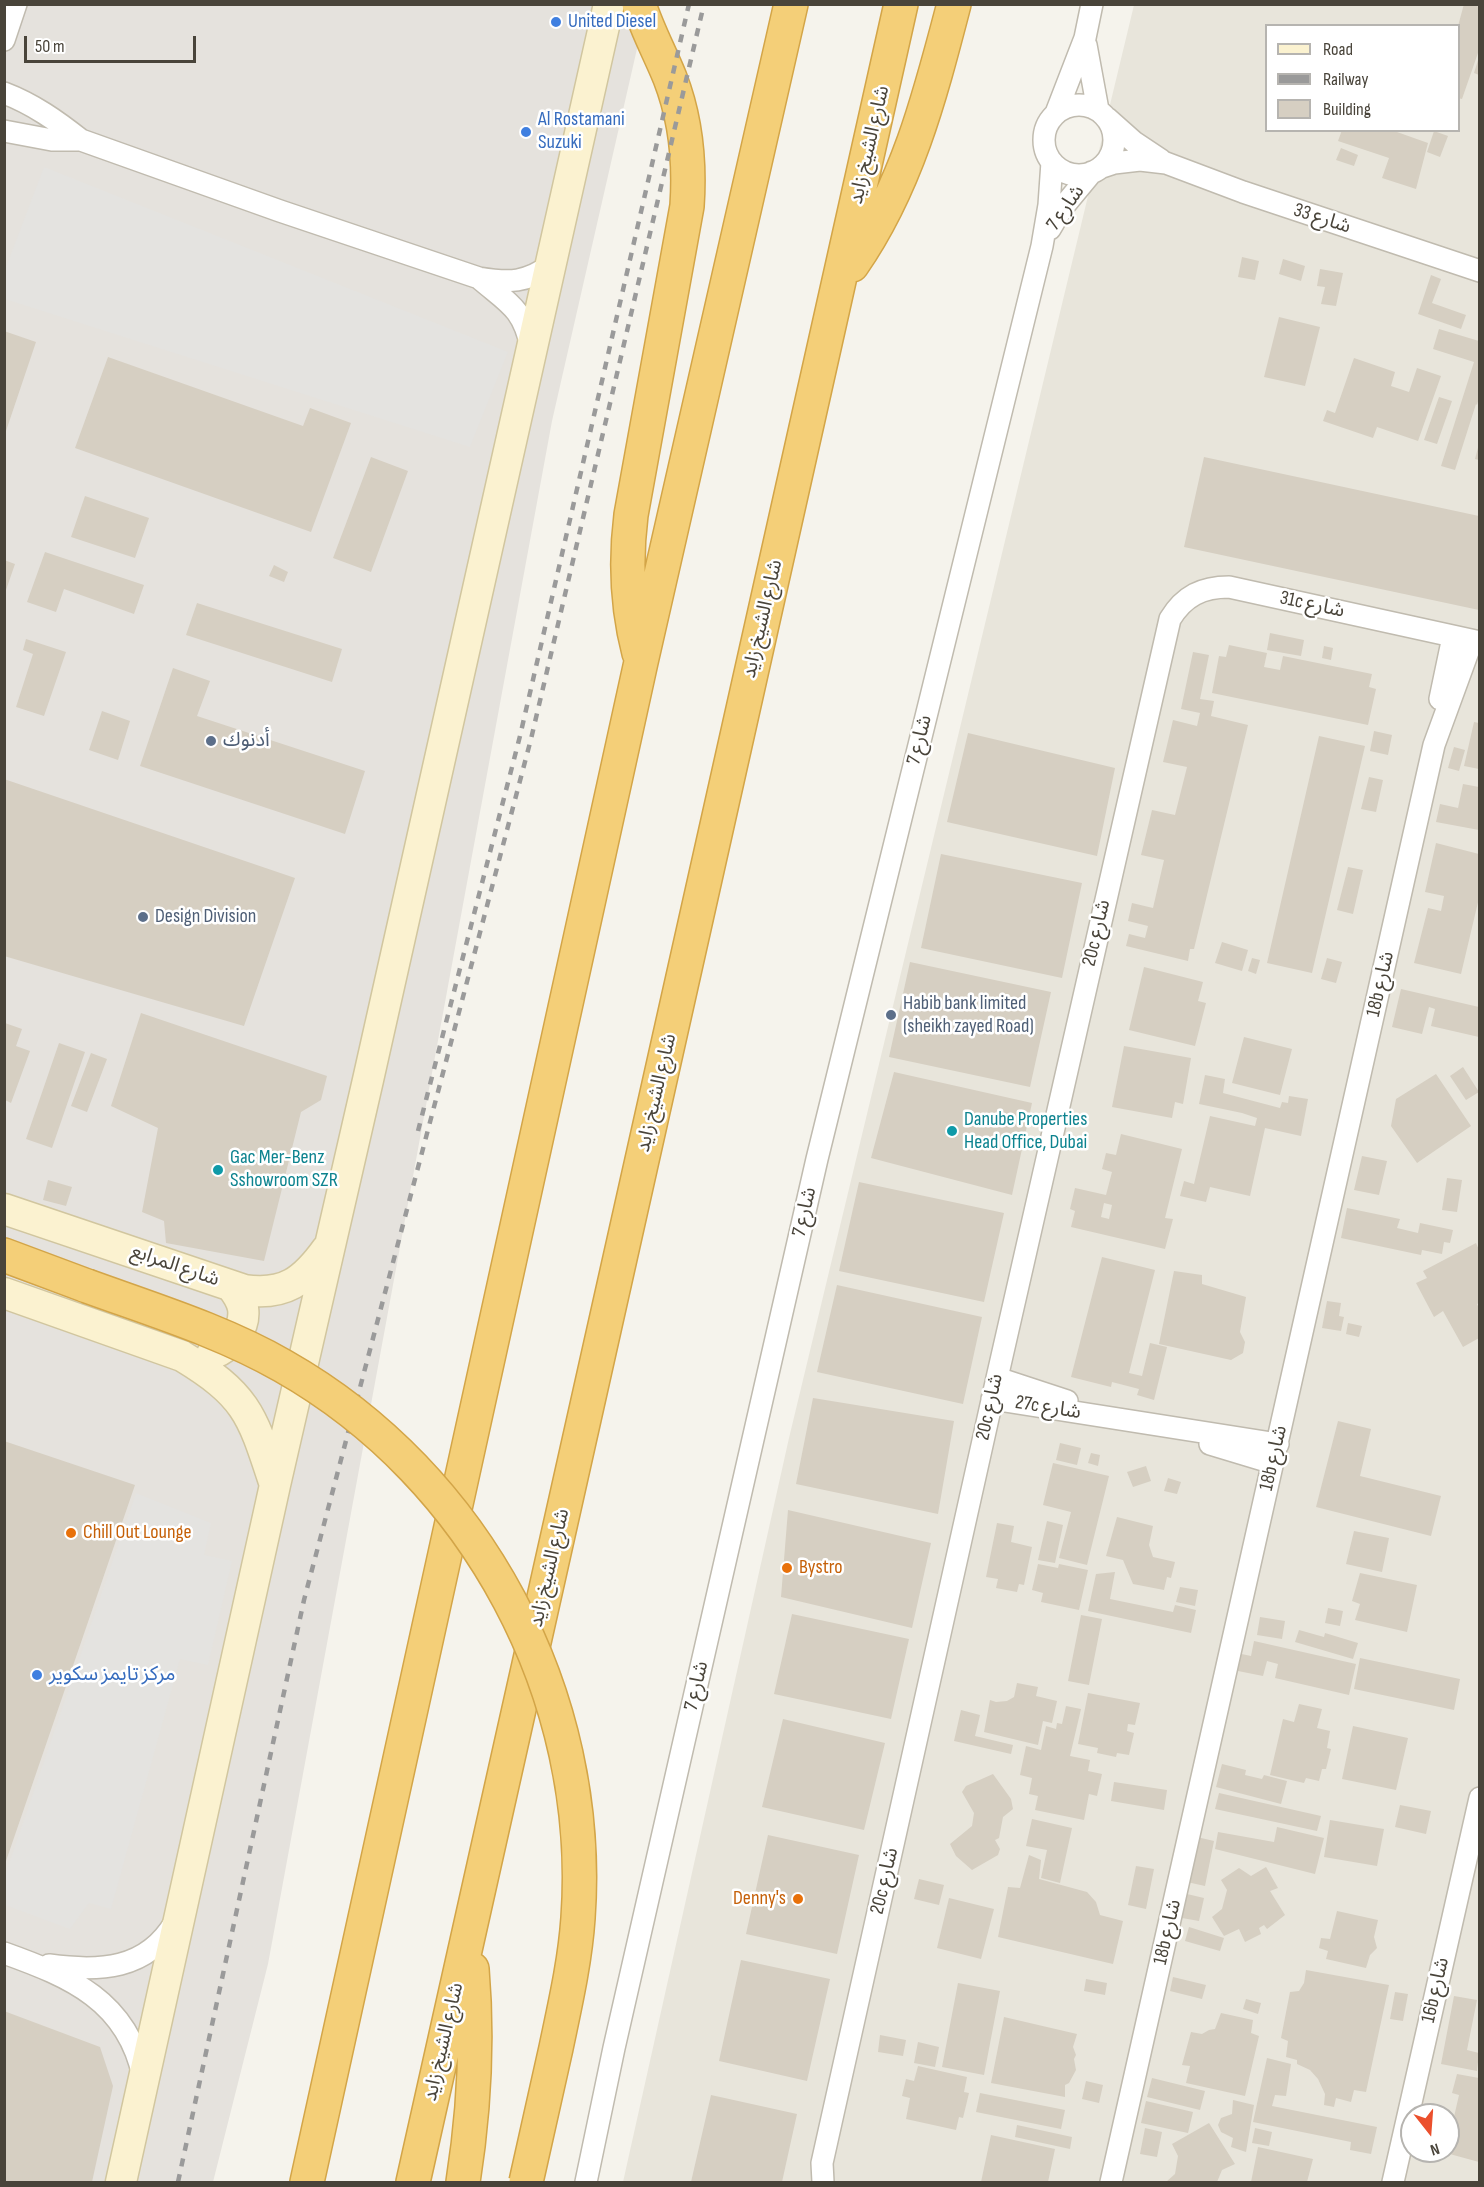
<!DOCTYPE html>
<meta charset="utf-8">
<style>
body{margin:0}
#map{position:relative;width:1484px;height:2187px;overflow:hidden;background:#f5f3ec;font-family:"Sofia Sans Condensed",sans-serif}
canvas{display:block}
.frame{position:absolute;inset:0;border:6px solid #49443a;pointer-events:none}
.legend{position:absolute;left:1265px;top:24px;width:195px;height:108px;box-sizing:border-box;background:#fff;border:2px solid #b6b4b0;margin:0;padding:8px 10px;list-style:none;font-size:18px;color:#49443a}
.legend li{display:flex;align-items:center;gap:12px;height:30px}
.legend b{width:30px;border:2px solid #b6b4b0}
.north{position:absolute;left:1400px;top:2103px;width:60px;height:60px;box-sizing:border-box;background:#fff;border:2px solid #b6b4b0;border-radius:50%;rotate:163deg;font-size:16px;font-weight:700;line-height:24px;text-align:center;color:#49443a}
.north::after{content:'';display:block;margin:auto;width:21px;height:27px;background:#eb502d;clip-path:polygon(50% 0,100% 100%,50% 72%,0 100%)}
.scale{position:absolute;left:24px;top:36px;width:172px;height:27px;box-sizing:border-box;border:3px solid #49443a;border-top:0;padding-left:8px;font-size:18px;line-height:21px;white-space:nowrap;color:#49443a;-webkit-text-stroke:4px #fff;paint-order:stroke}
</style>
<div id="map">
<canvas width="1484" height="2187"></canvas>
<div class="frame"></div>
<ul class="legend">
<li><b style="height:8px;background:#fbf2d0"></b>Road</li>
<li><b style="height:8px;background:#9a9a9a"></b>Railway</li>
<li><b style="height:16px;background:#d6cfc2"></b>Building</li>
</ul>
<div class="north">N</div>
<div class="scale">50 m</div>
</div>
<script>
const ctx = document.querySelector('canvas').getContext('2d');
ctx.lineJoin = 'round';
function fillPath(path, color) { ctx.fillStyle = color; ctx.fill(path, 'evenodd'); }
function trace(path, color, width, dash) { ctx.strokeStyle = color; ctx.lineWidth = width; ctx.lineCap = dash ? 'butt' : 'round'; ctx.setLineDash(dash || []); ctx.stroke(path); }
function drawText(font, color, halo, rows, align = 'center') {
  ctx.font = font + ' "Sofia Sans Condensed","Noto Sans Arabic",sans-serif'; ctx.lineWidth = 5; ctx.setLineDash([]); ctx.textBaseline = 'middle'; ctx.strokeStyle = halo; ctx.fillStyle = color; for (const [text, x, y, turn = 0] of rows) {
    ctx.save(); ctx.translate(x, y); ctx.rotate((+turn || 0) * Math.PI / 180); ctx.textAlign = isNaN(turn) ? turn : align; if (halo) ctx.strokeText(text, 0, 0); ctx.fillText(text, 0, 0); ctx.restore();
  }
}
const residential = new Path2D(`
 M1134,5H1479V2182H623L789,1438ZM1266,26H1458V130H1266ZM1412,2115H1448V2151H1412Z`);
const industrial = new Path2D(`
 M5,5H647L552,421L268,1964L213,2182H5Z`);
const parking = new Path2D(`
 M44,167L508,352L470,447L5,299V270Z
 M136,1493L211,1523L204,1555L232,1561L208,1665L180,1659L111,1909L89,1903L70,1929L5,1905V1875Z`);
const building = new Path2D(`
 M1464,4H1477V6L1479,7V50L1462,99L1458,98V26Z
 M1479,57V75L1474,73Z
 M1342,130H1398L1397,132L1428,143L1416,189L1382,178L1389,158L1338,141Z
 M1434,131L1448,136L1440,157L1427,152Z
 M1341,148L1358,155L1354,166L1336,160Z
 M1242,257L1259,261L1255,280L1238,277Z
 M1283,259L1305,266L1301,281L1279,274Z
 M1320,269L1343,273L1336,306L1321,304L1325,287L1317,286Z
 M1431,275L1441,279L1432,303L1466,315L1461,329L1418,314Z
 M1279,317L1320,327L1305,386L1264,377Z
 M1439,329L1479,341V398L1477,405L1476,404L1455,470L1441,466L1474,362L1433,349Z
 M4,331L36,342L5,434H4Z
 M108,357L303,426L310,408L351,423L311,532L75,448Z
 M1354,358L1395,372L1391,386L1409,392L1417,368L1441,376L1418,441L1377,427L1373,438L1323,421L1327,410L1335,413Z
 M1439,397L1452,401L1437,444L1424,440Z
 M1479,444V460L1475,459Z
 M371,457L408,471L371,572L333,558Z
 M1204,457L1479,516V610L1184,547Z
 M85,496L149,518L135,558L71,537Z
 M45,552L144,585L134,614L64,589L56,612L27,602Z
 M4,560L15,564L5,593H4Z
 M274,565L288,572L284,582L269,576Z
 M197,603L342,649L332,682L186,635Z
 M1270,633L1304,640L1301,656L1267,650Z
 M26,639L66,652L44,716L16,707L33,654L23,650Z
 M1229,645L1267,653L1264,667L1280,670L1283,656L1372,674L1369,687L1376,689L1368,725L1212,693L1219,656L1226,657Z
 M1324,646L1333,648L1331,660L1322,658Z
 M1193,652L1209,655L1200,699L1214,701L1211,716L1248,725L1194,949H1190L1188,961L1126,946L1129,934L1145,938L1148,926L1128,921L1132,903L1153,908L1164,860L1141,855L1152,810L1175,815L1187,767L1163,762L1173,720L1197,726L1200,713L1181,709Z
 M173,668L210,681L197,716L365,771L345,834L140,766Z
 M102,711L130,721L118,760L89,750Z
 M1474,722L1479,723V769L1464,766Z
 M1374,731L1392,735L1388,755L1370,751Z
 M968,733L1115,768L1097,856L947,822Z
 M1319,736L1365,746L1312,973L1267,963Z
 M1454,747L1465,750L1459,771L1448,768Z
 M1369,777L1383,780L1376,812L1361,809Z
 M4,779L295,878L244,1026L4,956Z
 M1463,784L1479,787V830L1436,822L1440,804L1458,808Z
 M1436,843L1479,854V898L1461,974L1414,963L1428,908L1441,911L1444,896L1425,892Z
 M941,854L1082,883L1062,978L921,948Z
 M1348,867L1363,870L1353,914L1337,910Z
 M1222,942L1248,950L1242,971L1215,963Z
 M1252,958L1260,960L1256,974L1248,971Z
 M1327,958L1342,962L1336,983L1321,979Z
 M910,962L1051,992L1030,1087L889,1057Z
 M1144,967L1203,982L1198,1001L1206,1003L1195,1046L1129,1030Z
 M1401,989L1479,1007V1037L1431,1026L1435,1009L1429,1007L1422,1034L1392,1027Z
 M141,1013L327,1076L321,1100L301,1112L264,1261L166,1243L164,1221L142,1212L158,1128L111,1106Z
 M5,1023L22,1029L16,1046L30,1051L11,1103L5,1100Z
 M1244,1037L1292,1049L1280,1095L1232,1083Z
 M59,1043L85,1052L52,1148L26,1139Z
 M1124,1046L1191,1058L1183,1104L1175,1102L1172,1118L1112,1107Z
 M91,1053L107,1059L87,1112L71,1106Z
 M1463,1067L1479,1092L1466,1100L1450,1076Z
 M894,1072L1032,1103L1012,1195L871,1158Z
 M1436,1074L1471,1126L1417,1163L1391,1126L1396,1099Z
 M1205,1075L1225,1079L1223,1093L1280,1108L1282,1102L1288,1103L1289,1096L1308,1099L1301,1136L1265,1128L1250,1196L1210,1187L1206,1202L1180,1196L1184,1181L1194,1184L1210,1116L1255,1126L1257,1118L1242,1113L1199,1104Z
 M1121,1134L1182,1149L1165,1218L1173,1219L1165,1249L1071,1227L1075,1211L1070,1209L1075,1188L1106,1195L1112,1172L1102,1169L1106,1153L1116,1155ZM1104,1203L1112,1205L1109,1219L1101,1217Z
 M1362,1156L1387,1161L1379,1195L1354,1190Z
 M1447,1178L1462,1180L1457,1212L1442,1210Z
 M48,1180L72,1187L66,1206L43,1200Z
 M859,1182L1004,1213L984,1302L839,1271Z
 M1347,1208L1400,1219L1397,1228L1418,1233L1420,1223L1453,1230L1450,1243L1444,1242L1442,1254L1422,1250L1421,1255L1341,1238Z
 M1476,1243L1479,1250V1303L1477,1304L1479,1308V1338L1463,1347L1443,1311L1434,1317L1416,1283L1427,1278L1423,1271Z
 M1102,1257L1155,1270L1129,1373L1142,1376L1150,1343L1167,1347L1154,1400L1137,1395L1139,1389L1112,1382L1111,1387L1071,1377Z
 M1174,1271L1202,1275V1284L1246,1297L1240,1332L1245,1342L1243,1353L1231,1360L1159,1344Z
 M837,1285L982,1317L963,1404L817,1372Z
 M1327,1301L1341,1303L1339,1316L1344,1317L1341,1331L1322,1328Z
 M1348,1323L1362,1326L1359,1337L1346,1334Z
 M813,1398L954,1421L938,1514L796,1484Z
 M1338,1421L1371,1429L1360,1476L1441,1496L1431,1536L1316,1507Z
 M4,1441L135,1485L5,1864H4Z
 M1060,1443L1081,1448L1077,1465L1056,1460Z
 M1091,1453L1100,1455L1098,1466L1088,1463Z
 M1053,1463L1109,1476L1087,1565L1059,1558L1071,1512L1043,1505Z
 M1146,1466L1151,1481L1133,1487L1127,1472Z
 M1168,1478L1181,1482L1177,1494L1164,1491Z
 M788,1510L931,1543L912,1628L781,1597Z
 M1117,1517L1153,1526L1149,1545L1153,1557L1175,1562L1171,1578L1167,1577L1164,1590L1133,1584L1123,1560L1106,1556Z
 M1047,1521L1063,1525L1055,1563L1038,1560Z
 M997,1523L1014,1526L1011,1542L1032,1547L1024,1585L1019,1584L1017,1592L996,1588L998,1579L986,1577Z
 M1354,1531L1389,1538L1382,1572L1346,1564Z
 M1038,1564L1058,1568L1059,1564L1088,1570L1079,1610L1041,1602L1043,1593L1032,1590Z
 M1115,1572L1110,1599L1173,1612L1175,1605L1196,1610L1191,1633L1088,1611L1096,1574Z
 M1360,1573L1417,1585L1407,1632L1355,1620L1360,1604L1352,1601Z
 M1180,1587L1198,1590L1195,1606L1176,1602Z
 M1328,1608L1343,1611L1340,1626L1325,1623Z
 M792,1614L909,1639L891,1719L774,1694Z
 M1081,1615L1102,1619L1089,1685L1068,1681Z
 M1260,1617L1285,1621L1282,1639L1257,1635Z
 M1299,1630L1324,1637L1325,1633L1358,1643L1353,1659L1295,1642Z
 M1254,1641L1356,1664L1349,1695L1275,1678L1278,1664L1267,1661L1263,1676L1233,1670L1237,1653L1251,1656Z
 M1360,1658L1460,1679L1454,1710L1354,1689Z
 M1017,1683L1038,1687L1036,1696L1057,1701L1052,1723L1043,1721L1038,1745L984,1732L990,1700L996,1702L1007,1701L1014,1697Z
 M1088,1693L1140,1703L1135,1725L1128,1724L1127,1731L1134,1733L1129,1755L1117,1753L1116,1757L1097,1753L1098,1748L1078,1744Z
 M1299,1704L1322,1709L1317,1728L1330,1731L1327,1748L1331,1749L1326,1769H1322L1319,1781L1306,1778L1304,1783L1270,1775L1283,1719L1294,1722Z
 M1066,1706L1081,1709L1070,1756L1090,1760L1088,1771L1102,1774L1097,1796L1089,1794L1084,1820L1035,1810L1038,1796L1029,1794L1032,1778L1020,1775L1026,1746L1041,1750L1046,1726L1056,1729L1057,1723L1062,1724Z
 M961,1710L980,1715L975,1736L1013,1745L1011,1754L954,1741Z
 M783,1719L885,1743L864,1830L762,1807Z
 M1353,1726L1408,1738L1396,1790L1342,1779Z
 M1222,1764L1246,1770L1245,1775L1262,1779L1264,1775L1287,1781L1281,1804L1216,1787Z
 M993,1774L1011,1799L1013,1809L1003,1817L999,1838L995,1840L1000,1849L998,1855L972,1870L956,1856L950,1844L972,1826L974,1813L962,1792L966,1786Z
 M1114,1782L1167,1790L1164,1810L1111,1801Z
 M1219,1793L1321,1816L1317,1831L1215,1809Z
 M1400,1805L1431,1811L1426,1834L1395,1827Z
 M1032,1819L1072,1828L1060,1883L1041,1878L1047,1850L1026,1846Z
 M1330,1820L1384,1829L1377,1866L1324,1857Z
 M1277,1827L1324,1838L1315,1874L1215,1849L1218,1832L1274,1842Z
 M768,1835L859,1855L837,1954L746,1934Z
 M1197,1837L1214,1841L1205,1886L1187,1882Z
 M1029,1855L1041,1860L1039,1879L1087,1892L1096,1902L1100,1915L1123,1921L1113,1964L998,1937L1008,1887L1020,1888Z
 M1136,1866L1154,1869L1146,1909L1128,1905Z
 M1266,1867L1278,1888L1270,1891L1285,1915L1267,1929L1264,1925L1259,1928L1261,1934L1245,1942L1239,1929L1224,1936L1212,1917L1222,1909L1227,1890L1221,1880L1239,1868L1251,1876Z
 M919,1879L944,1885L939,1905L914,1899Z
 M1187,1894L1204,1898L1199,1921L1182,1918Z
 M949,1898L994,1909L981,1959L937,1948Z
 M1337,1911L1378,1920L1374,1937L1377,1948L1370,1955L1366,1968L1326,1959L1328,1951L1319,1948L1321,1938L1330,1939Z
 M1189,1927L1224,1938L1220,1951L1185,1941Z
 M741,1960L830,1979L807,2081L719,2061Z
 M1306,1970L1389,1985L1366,2092L1354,2090L1351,2102L1336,2098L1334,2107L1324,2105L1325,2094L1318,2079L1310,2070L1297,2064V2060L1286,2057L1288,2041L1281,2038L1290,1992L1299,1991L1304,1983Z
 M1173,1977L1206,1985L1202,1999L1170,1991Z
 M1086,1979L1107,1983L1105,1995L1084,1991Z
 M958,1983L1000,1991L984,2075L942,2067Z
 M1395,1992L1408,1994L1403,2021L1390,2019Z
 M1454,1996L1477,2000L1467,2050L1479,2053L1477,2071L1441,2064Z
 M1246,1999L1261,2003L1258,2014L1243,2009Z
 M4,2011L100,2047L113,2086L92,2182H4Z
 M1221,2013L1253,2020L1251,2033L1259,2036L1245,2096L1186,2083L1190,2066L1182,2065L1191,2032L1202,2034L1209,2030L1215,2029Z
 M1004,2017L1077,2034L1073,2047L1076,2055L1074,2059L1076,2070L1069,2083L1065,2085V2097L991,2083Z
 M880,2035L906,2040L903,2056L878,2052Z
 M918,2042L939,2047L935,2067L914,2063Z
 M1267,2058L1291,2064L1286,2096L1275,2095L1272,2106L1377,2127L1371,2154L1350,2150L1351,2142L1253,2122Z
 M918,2066L967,2077L964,2092L969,2093L963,2118L959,2117L956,2130L906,2119L910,2098L902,2096L906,2079L914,2081Z
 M1457,2074L1479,2078V2162L1446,2153L1448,2151V2143L1459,2095L1452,2093Z
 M1152,2078L1205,2091L1200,2110L1147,2097Z
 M1086,2081L1103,2085L1099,2103L1082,2099Z
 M980,2093L1065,2110L1061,2129L976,2112Z
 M711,2095L797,2114L782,2182H691Z
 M1233,2100L1254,2105L1246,2152L1231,2147L1233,2138L1221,2132L1218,2125L1221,2118L1232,2114Z
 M1146,2101L1193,2112L1188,2133L1141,2123Z
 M1209,2123L1235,2164L1222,2170L1217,2182H1166L1175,2174L1178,2156L1172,2144Z
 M1017,2125L1072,2137L1070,2149L1015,2137Z
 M1145,2128L1162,2132L1157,2157L1140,2154Z
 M1255,2128L1272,2132L1269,2146L1252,2143Z
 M991,2135L1055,2149L1048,2182H981Z
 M1258,2147L1313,2159L1307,2182H1251Z`);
const street = new Path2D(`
 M4,40L16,4
 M1086,45L1098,110
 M4,93C33,104 57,121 81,140L280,211L479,278C510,283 526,283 552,264
 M1044 140a35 35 0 1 1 70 0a35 35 0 1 1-70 0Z
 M1056,113L1085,38L1092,4
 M1107,118L1134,142L1161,160
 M4,131L52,140H81
 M1102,167L1114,163L1140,160L1166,163L1243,192L1480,271
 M1050,229L1063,207L1092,172
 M480,279C508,303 523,308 531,347
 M1440,699L1453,637
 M997,1378L1067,1401
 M992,1399L1278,1444
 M1210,1444L1273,1463
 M4,1953C71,1977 127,2001 143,2076
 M49,1965C99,1972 147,1970 175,1922
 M586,2182L614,2048L817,1159L1042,246L1049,205L1052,162
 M823,2182L822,2163L997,1378L1170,619C1184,596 1202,587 1229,587L1480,642
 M1111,2182L1434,745L1472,641
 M1393,2182L1480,1798`);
const secondary = new Path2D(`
 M4,1209L244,1290C285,1296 304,1281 327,1249
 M4,1293L182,1356C248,1396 252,1415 275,1485
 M212,1354C231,1347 246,1328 243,1308C241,1299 236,1292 231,1286
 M121,2182L275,1485L368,1080L609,4`);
const highway = new Path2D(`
 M852,265C907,186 930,96 954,4
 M639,653C627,607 625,563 631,515L687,206C690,162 686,119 670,78C660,53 647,30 639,4
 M4,1255L87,1286
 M307,2182L641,662L791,4
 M413,2182L901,4
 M463,2182C474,2112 478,2040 472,1969`);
const rail = new Path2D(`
 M418,1131L520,736L689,4
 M178,2182L304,1600L531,739L704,4`);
const highwayBridge = new Path2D(`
 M87,1286C153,1310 222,1331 283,1366C477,1476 594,1696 578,1918C575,1962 565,2005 556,2048C546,2093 536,2138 526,2182`);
const markers = [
 [556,22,6,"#3f7fe0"],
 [526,132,6,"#3f7fe0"],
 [211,741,6,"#5c6f8a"],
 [143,917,6,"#5c6f8a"],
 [891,1015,6,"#5c6f8a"],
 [952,1131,6,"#0f9aa8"],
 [218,1170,6,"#0f9aa8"],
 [71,1533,6,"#e8710a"],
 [787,1568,6,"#e8710a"],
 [37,1675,6,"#3f7fe0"],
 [798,1899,6,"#e8710a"]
];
const shopNames = [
 ["United Diesel",568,22],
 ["Al Rostamani",538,120],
 ["Suzuki",538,143],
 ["مركز تايمز سكوير",49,1675]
];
const streetNames = [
 ["شارع الشيخ زايد",870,145,-77],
 ["شارع 7",1066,208,-55],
 ["شارع 33",1322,219,18],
 ["31c شارع",1312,605,12],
 ["شارع الشيخ زايد",763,619,-77],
 ["شارع 7",920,740,-76],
 ["20c شارع",1097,933,-77],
 ["18b شارع",1381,984,-77],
 ["شارع الشيخ زايد",657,1093,-77],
 ["شارع 7",805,1212,-77],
 ["شارع المرابع",175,1266,19],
 ["20c شارع",990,1407,-78],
 ["27c شارع",1048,1408,9],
 ["18b شارع",1274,1458,-77],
 ["شارع الشيخ زايد",550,1568,-77],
 ["شارع 7",697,1686,-77],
 ["20c شارع",885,1881,-77],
 ["18b شارع",1168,1932,-77],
 ["16b شارع",1436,1990,-77],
 ["شارع الشيخ زايد",444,2042,-77]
];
const serviceNames = [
 ["أدنوك",223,741],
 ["Design Division",155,917],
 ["Habib bank limited",903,1004],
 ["(sheikh zayed Road)",903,1027]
];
const cultureNames = [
 ["Danube Properties",964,1120],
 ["Head Office, Dubai",964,1143],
 ["Gac Mer-Benz",230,1158],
 ["Sshowroom SZR",230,1181]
];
const foodNames = [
 ["Chill Out Lounge",83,1533],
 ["Bystro",799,1568],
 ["Denny's",786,1899,"right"]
];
fillPath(residential, '#e8e5db');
fillPath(industrial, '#e5e2dd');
fillPath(parking, '#e4e3e0');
fillPath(building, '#d6cfc2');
trace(street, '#c0bbaf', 24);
trace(secondary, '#d1c69f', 33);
trace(highway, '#d3a548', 36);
trace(street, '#fff', 21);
trace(secondary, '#fbf2d0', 30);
trace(highway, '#f4cf78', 33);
trace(rail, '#9a9a9a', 4.5, [8, 8]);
trace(highwayBridge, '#d3a548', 36, []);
trace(highwayBridge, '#f4cf78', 33);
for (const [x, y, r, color] of markers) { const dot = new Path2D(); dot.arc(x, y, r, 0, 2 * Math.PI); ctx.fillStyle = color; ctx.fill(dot); trace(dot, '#fff', 2); }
drawText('20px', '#366cbe', '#fff', shopNames, 'left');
drawText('20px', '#49443a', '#fff', streetNames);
drawText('20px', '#4e5e75', '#fff', serviceNames, 'left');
drawText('20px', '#0d838f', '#fff', cultureNames, 'left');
drawText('20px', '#c56008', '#fff', foodNames, 'left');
</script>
